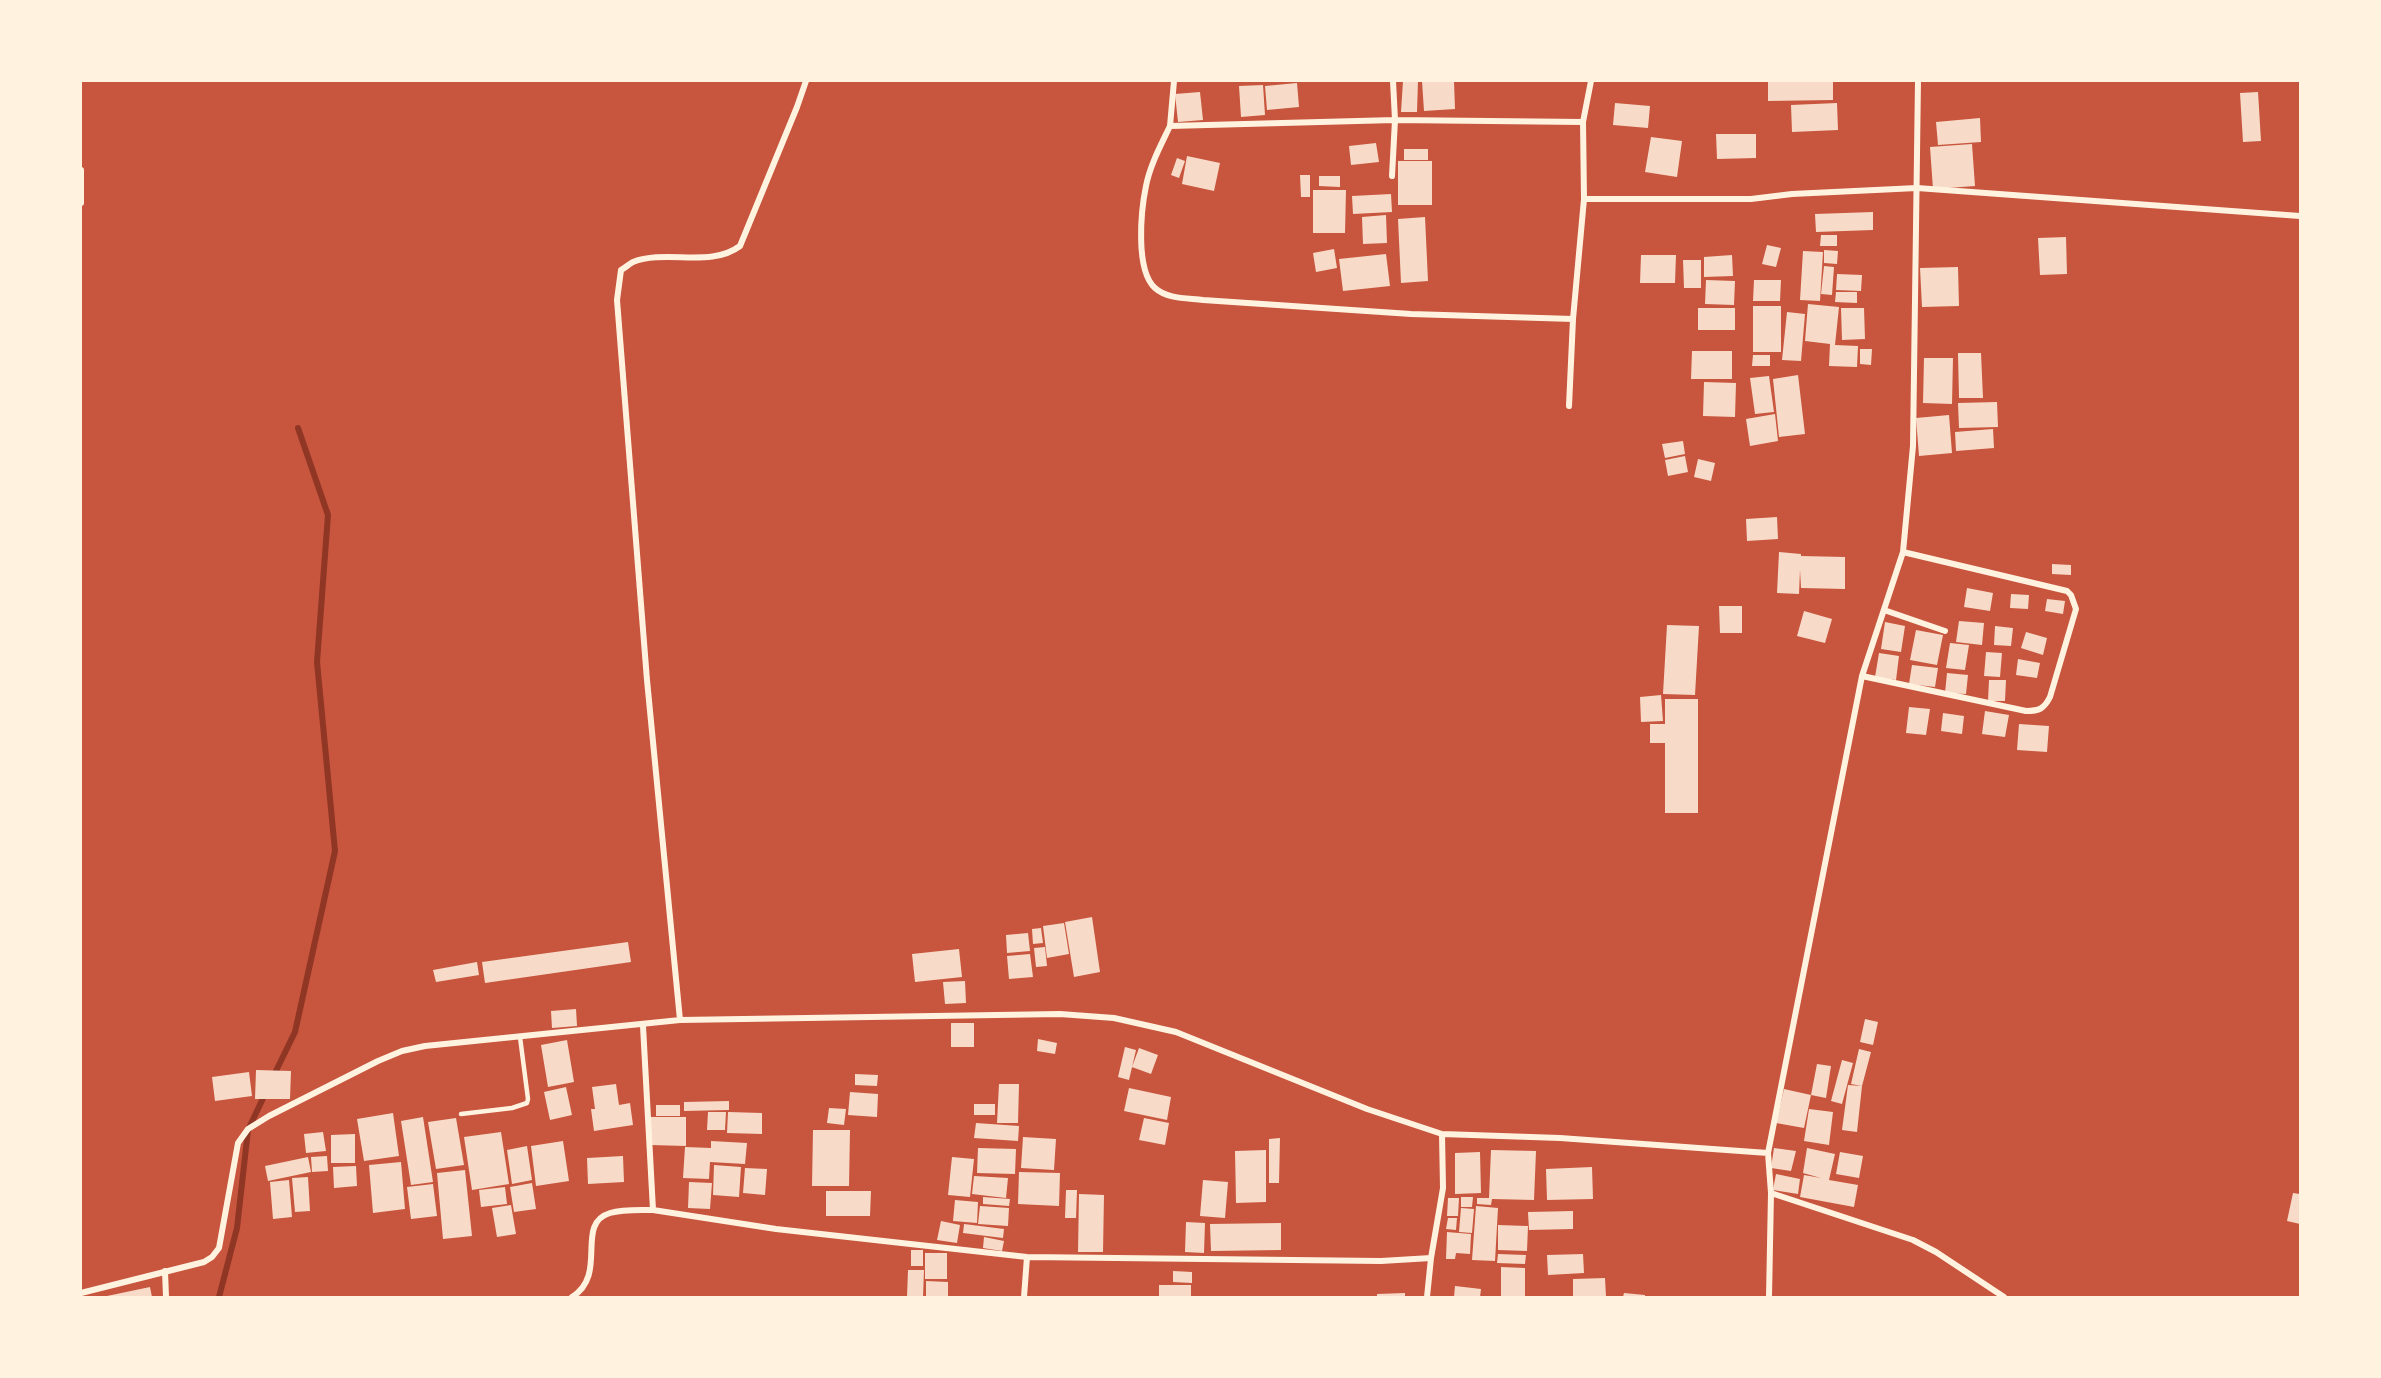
<!DOCTYPE html>
<style>
body{margin:0}
#map{position:relative;width:2381px;height:1378px;overflow:hidden;background:#c8553d;font-family:"Titillium Web",sans-serif}
canvas{display:block}
.frame{position:absolute;inset:0;border:82px solid #fff3e0;pointer-events:none}
</style>
<div id="map">
<canvas width="2381" height="1378"></canvas>
<div class="frame"></div>
</div>
<script>
const ctx = document.querySelector('canvas').getContext('2d');
ctx.lineJoin = 'round';
function trace(path, color, width, dash) { ctx.strokeStyle = color; ctx.lineWidth = width; ctx.lineCap = dash ? 'butt' : 'round'; ctx.setLineDash(dash || []); ctx.stroke(path); }
function fillPath(path, color) { ctx.fillStyle = color; ctx.fill(path, 'evenodd'); }
const stream = new Path2D(`
 M273,1077L295,1032L335,851L317,662L328,515L298,428
 M219,1297L237,1228L248,1130L266,1092`);
const building = new Path2D(`
 M1403,81H1418L1417,112H1401Z
 M1422,81H1454L1455,109L1424,111Z
 M1768,81H1833V100L1768,101Z
 M1297,83L1299,107L1267,110L1265,86Z
 M1263,85L1265,115L1241,117L1239,86Z
 M1200,92L1203,120L1178,122L1175,94Z
 M2258,92L2261,141L2243,142L2240,93Z
 M1615,103L1650,106L1648,128L1613,125Z
 M1837,103L1838,130L1792,132L1791,105Z
 M1980,118L1981,142L1938,145L1936,122Z
 M1716,134H1756V158L1717,159Z
 M1651,137L1682,141L1677,177L1645,172Z
 M1376,143L1379,162L1351,165L1349,146Z
 M1972,144L1975,186L1933,189L1930,147Z
 M1404,149H1428V160H1404Z
 M1187,156L1220,163L1214,191L1182,184Z
 M1177,158L1185,161L1179,178L1171,175Z
 M1398,161H1432V205H1398Z
 M1300,175H1310V197H1301Z
 M1319,176H1340V187L1319,186Z
 M1313,190H1346L1345,233H1313Z
 M1391,194L1392,212L1353,214L1352,196Z
 M1873,212V230L1816,232L1815,214Z
 M1386,215L1387,243L1363,244L1362,217Z
 M1425,217L1428,281L1401,283L1398,219Z
 M1821,235H1837V246H1820Z
 M2066,237L2067,274L2040,275L2038,238Z
 M1767,245L1781,248L1776,267L1762,264Z
 M1334,249L1337,268L1316,272L1313,253Z
 M1824,250L1838,251L1837,264L1824,263Z
 M1803,251L1823,252L1820,301L1800,300Z
 M1386,254L1390,286L1343,291L1339,259Z
 M1641,255H1676L1675,283H1640Z
 M1732,255L1733,276L1704,277V257Z
 M1683,260H1701V288H1684Z
 M1824,266L1834,267L1832,295L1821,294Z
 M1958,267L1959,306L1922,307L1920,268Z
 M1837,274L1862,275L1861,291L1836,290Z
 M1706,280L1735,281L1734,305L1705,304Z
 M1754,280H1781L1780,301H1753Z
 M1836,292H1857V303L1835,302Z
 M1808,304L1839,307L1835,345L1858,346L1857,367L1829,366L1830,344L1805,341Z
 M1753,306H1781V352H1753Z
 M1698,308H1735V330H1698Z
 M1841,308H1864L1865,339L1842,340Z
 M1787,312L1805,314L1801,361L1782,360Z
 M1860,349H1872L1871,365L1860,364Z
 M1692,351H1732V379H1691Z
 M1958,353H1981L1983,398H1959Z
 M1753,355H1770V366H1752Z
 M1924,358H1953L1952,404L1923,403Z
 M1798,375L1805,434L1779,437L1773,379Z
 M1769,376L1774,412L1755,414L1750,378Z
 M1704,382L1736,383L1735,417L1703,416Z
 M1997,402L1998,427L1959,428L1958,403Z
 M1775,414L1778,441L1750,446L1746,419Z
 M1949,415L1952,453L1919,456L1916,418Z
 M1993,429L1994,448L1956,451L1955,432Z
 M1683,441L1685,454L1665,458L1662,444Z
 M1685,456L1688,472L1668,476L1665,460Z
 M1698,459L1715,463L1711,481L1694,477Z
 M1777,517L1778,539L1747,541L1746,519Z
 M1779,552L1801,554V556L1845,557V589L1801,588L1800,570L1799,594L1777,593Z
 M2052,564L2071,565V575L2052,574Z
 M1967,588L1993,593L1990,611L1964,607Z
 M2011,594L2029,595L2028,609L2010,608Z
 M2047,599L2065,601L2063,614L2045,611Z
 M1719,606H1742V633H1720Z
 M1804,611L1832,619L1825,643L1797,636Z
 M1959,621L1984,623L1982,645L1956,642Z
 M1885,622L1905,626L1901,652L1881,649Z
 M1667,625L1699,626L1695,695L1663,694Z
 M1995,626L2013,628L2011,646L1994,645Z
 M1916,630L1943,635L1937,665L1910,660Z
 M2026,632L2047,638L2043,655L2021,648Z
 M1950,643L1969,645L1965,670L1946,668Z
 M1986,652L2002,653L2000,677L1984,676Z
 M1879,653L1899,656L1896,680L1875,677Z
 M2018,659L2040,663L2037,678L2016,675Z
 M1912,665L1938,668L1935,687L1909,684Z
 M1947,673L1968,675L1966,694L1945,693Z
 M1989,680H2006L2005,701H1988Z
 M1661,695L1663,721L1641,722L1640,697Z
 M1665,699H1698V813H1665V743H1650V724H1665Z
 M1909,707L1930,709L1926,735L1906,733Z
 M1985,711L2009,715L2005,737L1982,734Z
 M1943,713L1964,716L1962,734L1941,731Z
 M2019,724L2049,726L2047,752L2017,750Z
 M1092,917L1100,972L1074,977L1065,922Z
 M1064,923L1069,954L1047,958L1043,926Z
 M1041,928L1043,943L1033,944L1032,929Z
 M1028,933L1030,951L1007,953L1006,935Z
 M628,942L631,962L485,983L482,962Z
 M1045,947L1047,966L1036,967L1034,948Z
 M959,949L962,977L915,982L912,954Z
 M1030,954L1033,977L1009,979L1007,956Z
 M477,962L479,975L436,982L433,970Z
 M965,981L966,1003L945,1004L943,982Z
 M576,1009L577,1026L552,1028L551,1011Z
 M1865,1019L1878,1022L1873,1045L1860,1042Z
 M951,1023H974V1047H951Z
 M1038,1039L1057,1043L1055,1054L1037,1051Z
 M567,1040L574,1082L548,1087L541,1045Z
 M1125,1047L1136,1050L1129,1080L1118,1077Z
 M1139,1048L1158,1055L1151,1074L1132,1067Z
 M1859,1049L1871,1052L1862,1086L1851,1084Z
 M1842,1060L1853,1063L1842,1104L1831,1101Z
 M1817,1064L1831,1066L1826,1098L1811,1095L1804,1128L1776,1123L1784,1089L1811,1095Z
 M256,1070L291,1071L290,1099H255Z
 M249,1072L252,1096L215,1101L212,1077Z
 M855,1074L878,1075L877,1086L855,1085Z
 M616,1084L619,1105L630,1103L633,1125L594,1131L591,1109H595L592,1087Z
 M999,1084H1019L1018,1123H997Z
 M1848,1085L1862,1086L1857,1132L1842,1130Z
 M566,1087L572,1115L550,1120L544,1092Z
 M1129,1088L1171,1097L1167,1120L1124,1111Z
 M850,1092L878,1094L877,1117L848,1115Z
 M729,1101V1110L684,1111V1102Z
 M974,1104H995V1115H974Z
 M656,1105H680V1116H656Z
 M829,1108L846,1109L844,1125L827,1123Z
 M1809,1109L1833,1112L1829,1145L1804,1141Z
 M708,1112H726L725,1130H707Z
 M728,1112L762,1113V1134L727,1133Z
 M393,1113L399,1156L364,1161L357,1119Z
 M423,1117L433,1182L411,1185L401,1121Z
 M651,1117H686V1146L651,1145Z
 M456,1118L464,1165L436,1169L428,1122Z
 M1144,1118L1169,1123L1165,1145L1139,1140Z
 M976,1123L1019,1126L1018,1141L974,1138Z
 M813,1130H850L849,1186H812Z
 M323,1132L326,1151L306,1153L304,1134Z
 M501,1132L509,1184L472,1190L464,1137Z
 M355,1134V1163H331V1135Z
 M1023,1137L1056,1139L1054,1170L1021,1168Z
 M1280,1138L1279,1183H1269V1139Z
 M563,1141L569,1181L536,1186L531,1146Z
 M711,1141L747,1143L745,1164L710,1162L709,1179L683,1178L685,1147L711,1148Z
 M527,1146L532,1180L512,1184L507,1150Z
 M978,1148L1016,1149L1015,1174L977,1173Z
 M1774,1148L1796,1151L1791,1171L1771,1168Z
 M1807,1148L1835,1154L1829,1180L1858,1185L1854,1207L1800,1197L1804,1175L1821,1178L1803,1173Z
 M1266,1150V1202L1236,1203L1235,1151Z
 M1491,1150L1536,1151L1534,1200L1492,1199L1491,1205L1477,1204V1198H1489Z
 M1480,1152L1481,1193L1455,1194V1153Z
 M1840,1152L1863,1156L1859,1178L1836,1174Z
 M327,1156L328,1171L312,1172L311,1157Z
 M623,1156L624,1182L588,1184L587,1158Z
 M308,1157L311,1172L268,1181L265,1166Z
 M952,1157L974,1159L970,1197L948,1195Z
 M401,1162L405,1209L373,1213L369,1165Z
 M714,1165L741,1167L739,1197L713,1195Z
 M356,1166L357,1186L334,1188L333,1167Z
 M1592,1167L1593,1199L1547,1200L1546,1169Z
 M745,1168L767,1169L765,1195L743,1193Z
 M465,1170L472,1236L443,1239L437,1173Z
 M1019,1172L1060,1173L1059,1206L1018,1204Z
 M1776,1174L1800,1179L1798,1194L1773,1190Z
 M974,1176L1008,1178L1006,1198L972,1194Z
 M308,1177L310,1211L295,1212L292,1178Z
 M289,1180L292,1217L273,1219L270,1182Z
 M1203,1180L1228,1182L1225,1218L1200,1216Z
 M689,1182L712,1183L710,1209L688,1208Z
 M532,1183L536,1209L514,1212L510,1187Z
 M433,1184L437,1216L411,1219L407,1187Z
 M505,1187L507,1204L481,1207L479,1190Z
 M1066,1190H1077L1076,1218H1065Z
 M826,1191H871L870,1216H826Z
 M2293,1193L2300,1194V1224L2287,1221Z
 M1079,1194L1104,1195L1103,1252H1078Z
 M983,1197L1010,1199L1009,1206L983,1204Z
 M1461,1197H1473L1472,1207H1461Z
 M1448,1198H1459L1458,1216H1447Z
 M955,1200L978,1202L977,1223L953,1221Z
 M511,1205L516,1234L497,1237L492,1208Z
 M980,1206L1009,1208L1008,1226L978,1224Z
 M1476,1206L1498,1208L1495,1261L1472,1260Z
 M1461,1208L1474,1209L1472,1233L1459,1232Z
 M1573,1211V1229L1529,1230L1528,1212Z
 M1448,1218H1457L1456,1230L1446,1229Z
 M941,1221L960,1225L957,1243L937,1240Z
 M1186,1222L1205,1223L1204,1253L1185,1252Z
 M1281,1223V1250L1211,1251L1210,1224Z
 M964,1224L1004,1229L1003,1238L963,1233Z
 M1498,1225L1528,1226L1527,1251L1498,1250Z
 M1447,1232L1471,1234L1470,1254L1456,1253L1455,1259H1446Z
 M984,1237L1004,1241L1002,1251L983,1248Z
 M911,1250H923V1266H911Z
 M925,1253H947V1279H925Z
 M1498,1254L1526,1255L1525,1264L1497,1263Z
 M1583,1254L1584,1273L1548,1275L1547,1255Z
 M1501,1267L1525,1268V1297H1501Z
 M908,1270H924L923,1297H907Z
 M1173,1271L1192,1272V1283L1173,1282Z
 M1605,1278L1606,1297H1573V1279Z
 M926,1281L948,1282V1297H926Z
 M1159,1285H1191V1297H1159Z
 M1455,1286L1481,1289L1480,1297H1454Z
 M150,1287L152,1297H107V1296Z
 M1405,1293V1297H1377V1294Z
 M1624,1293L1645,1295V1297H1623Z`);
const service = new Path2D(`
 M461,1114L512,1108L527,1103L528,1099L520,1037`);
const minor = new Path2D(`
 M1174,81L1170,126L1395,120L1393,81
 M1170,126C1161,145 1150,165 1146,186C1141,210 1135,270 1155,288C1167,299 1187,298 1203,300L1411,314L1573,319
 M81,170V203
 M1392,176L1395,120L1583,122
 M1584,199H1751L1792,194L1917,188L2300,216
 M1569,406L1573,319L1584,199L1583,122L1591,81
 M1884,610L1945,631
 M1862,676L2026,711C2039,711 2044,709 2050,697L2076,609L2071,595L2067,591L1903,552
 M680,1020L647,680L617,300L621,270C625,268 629,264 633,262C666,249 711,268 740,246L797,107L806,81
 M643,1026L653,1210L776,1229L1027,1257L1381,1261L1431,1258L1443,1188L1442,1134
 M1771,1193L1913,1240L1936,1252L2004,1297
 M165,1271L166,1297
 M81,1293L204,1262L212,1257L219,1248L238,1143L248,1129L269,1116L378,1061L402,1051L425,1046L680,1020L1060,1014L1114,1018L1176,1032L1367,1109L1442,1134L1560,1138L1768,1153
 M572,1297C609,1274 574,1224 610,1213C623,1209 640,1210 653,1210
 M1024,1297L1027,1257
 M1427,1297L1431,1258
 M1769,1297L1771,1193L1768,1153L1862,676L1903,552L1913,446L1918,81`);
trace(stream, '#8f3625', 6);
fillPath(building, '#f7dbc8');
trace(service, '#fff3e0', 4.5);
trace(minor, '#fff3e0', 6);
</script>
